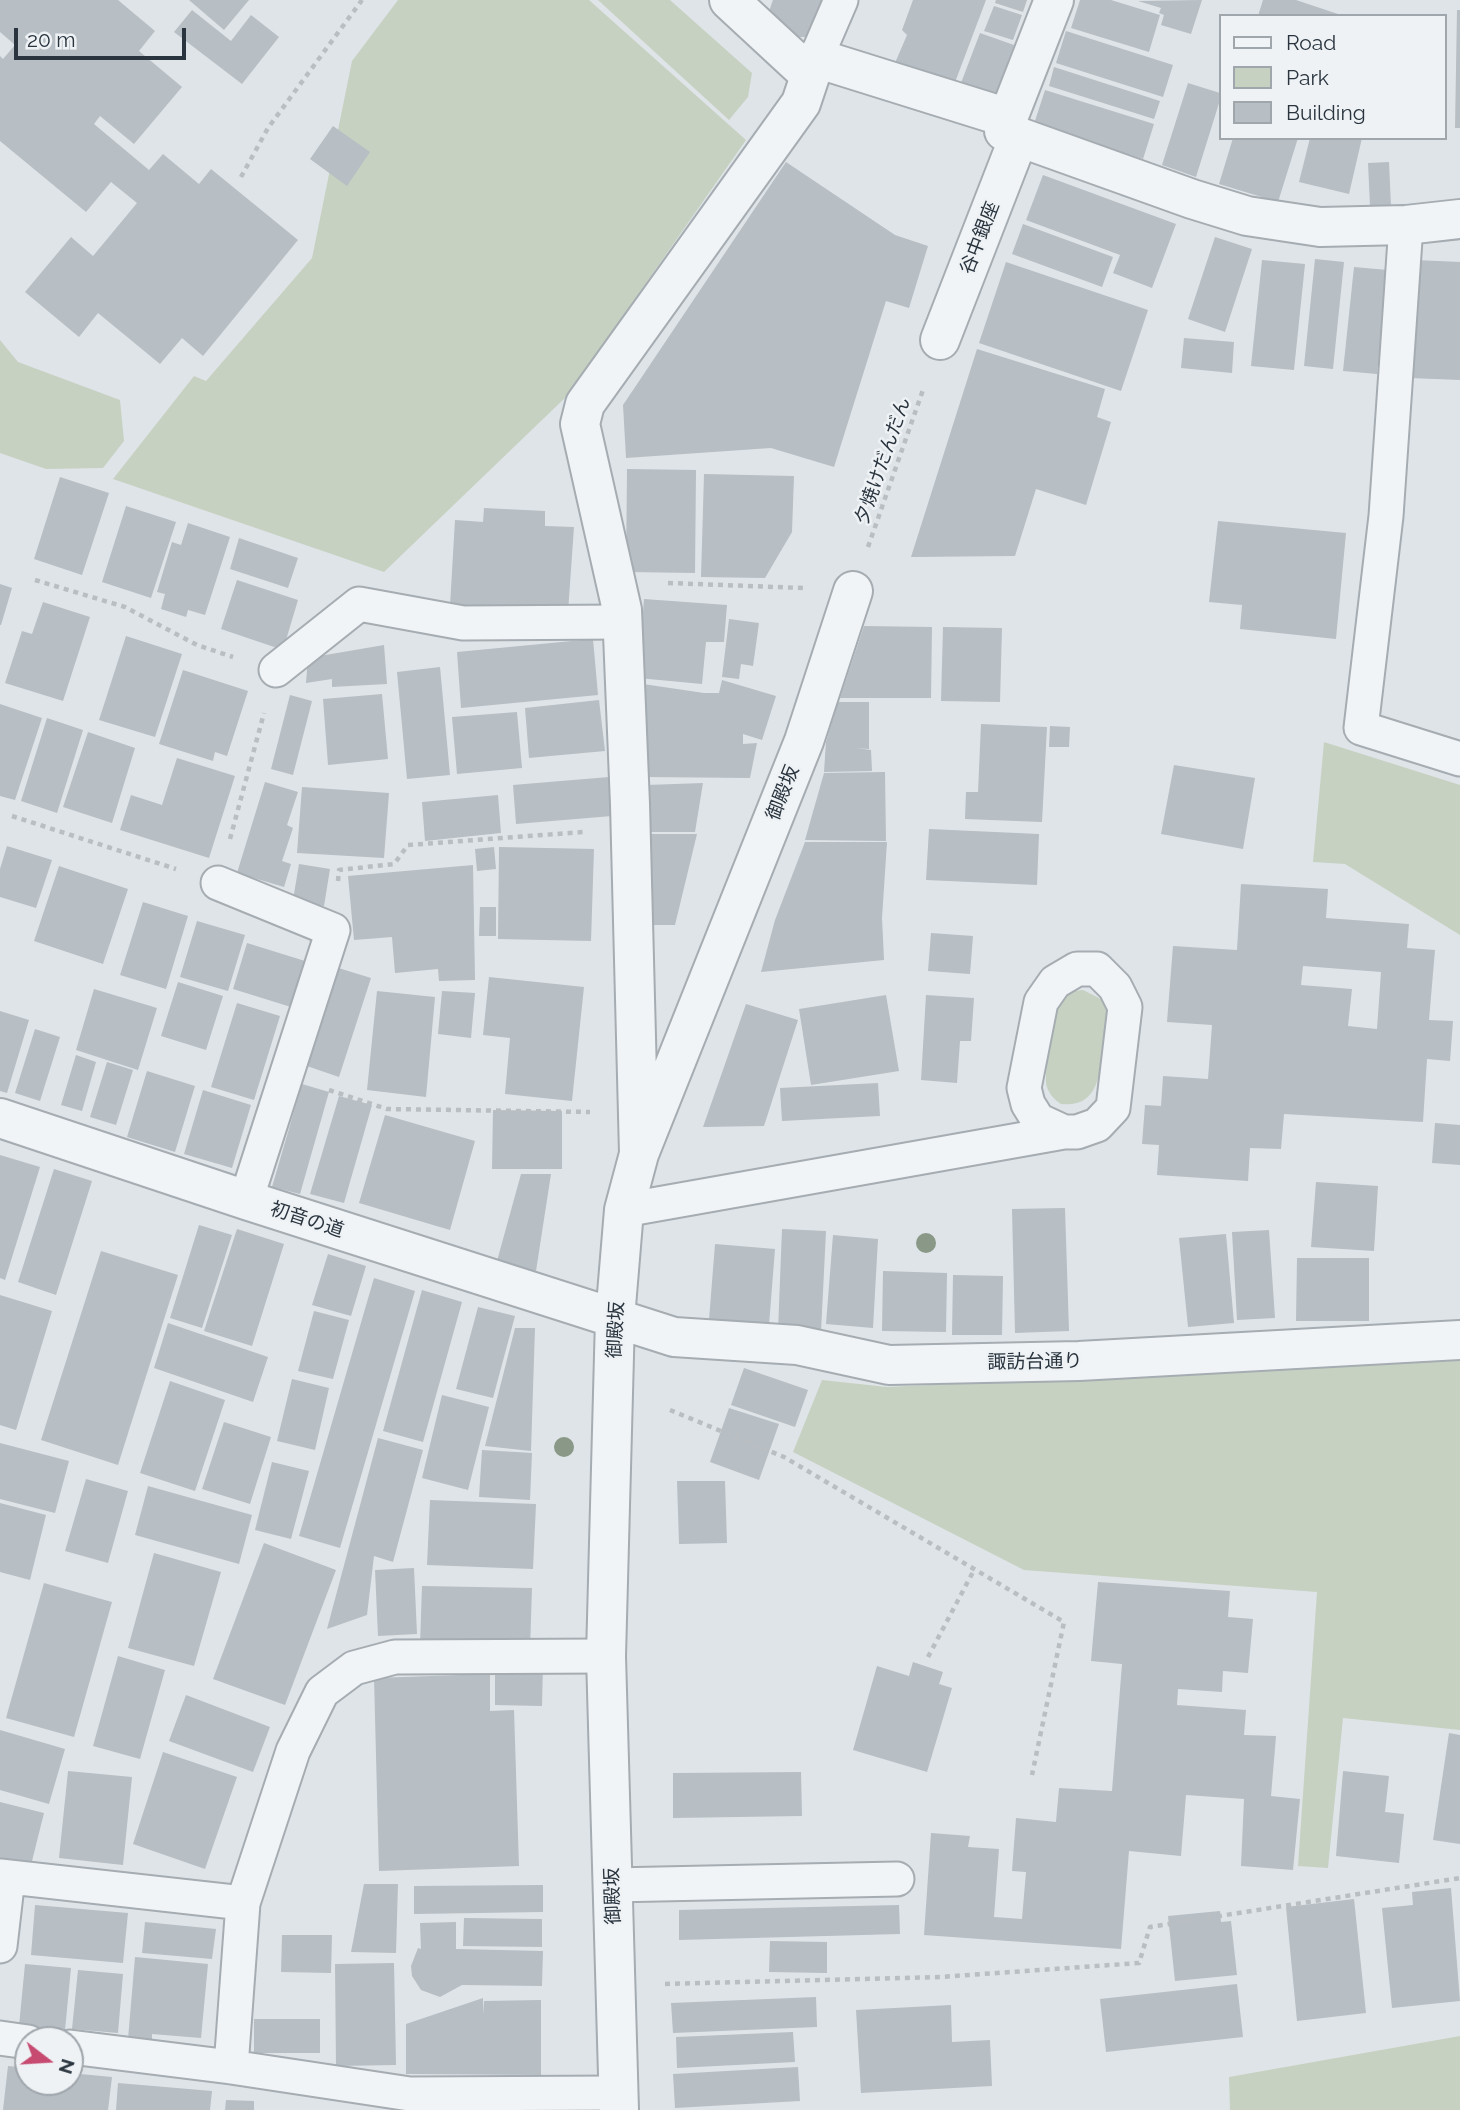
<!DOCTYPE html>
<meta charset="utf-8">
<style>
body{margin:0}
#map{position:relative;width:1460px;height:2110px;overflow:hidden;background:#dfe4e8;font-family:Raleway,sans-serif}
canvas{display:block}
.legend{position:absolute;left:1219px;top:14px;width:228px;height:126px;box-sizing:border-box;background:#eef2f5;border:2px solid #9fa6ac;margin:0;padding:9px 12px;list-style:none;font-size:21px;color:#29343e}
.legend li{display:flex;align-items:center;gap:14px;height:35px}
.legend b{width:35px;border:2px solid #9fa6ac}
.north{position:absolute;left:14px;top:2026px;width:70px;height:70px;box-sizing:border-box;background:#eef2f5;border:2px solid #9fa6ac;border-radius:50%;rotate:107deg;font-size:19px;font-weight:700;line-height:28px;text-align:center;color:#29343e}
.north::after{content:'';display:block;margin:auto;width:24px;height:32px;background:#c74a71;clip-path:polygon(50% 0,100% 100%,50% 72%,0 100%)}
.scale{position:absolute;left:14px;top:28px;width:172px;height:32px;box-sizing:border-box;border:4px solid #29343e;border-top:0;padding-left:9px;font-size:21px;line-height:24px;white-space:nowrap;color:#29343e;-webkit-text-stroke:5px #eef2f5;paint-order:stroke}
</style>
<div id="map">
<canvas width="1460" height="2110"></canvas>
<ul class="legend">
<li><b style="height:9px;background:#f1f4f6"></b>Road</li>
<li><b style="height:19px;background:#c7d1c1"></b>Park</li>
<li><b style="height:19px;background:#b7bec4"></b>Building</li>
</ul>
<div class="north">N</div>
<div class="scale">20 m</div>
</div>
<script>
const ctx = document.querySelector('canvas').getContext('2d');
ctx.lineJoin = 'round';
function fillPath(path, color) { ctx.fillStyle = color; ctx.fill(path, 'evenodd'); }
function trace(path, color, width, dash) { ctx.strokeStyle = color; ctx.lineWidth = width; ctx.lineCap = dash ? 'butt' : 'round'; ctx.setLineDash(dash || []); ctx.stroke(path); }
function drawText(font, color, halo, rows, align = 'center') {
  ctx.font = font + ' Raleway,"Noto Sans JP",sans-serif'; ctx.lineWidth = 5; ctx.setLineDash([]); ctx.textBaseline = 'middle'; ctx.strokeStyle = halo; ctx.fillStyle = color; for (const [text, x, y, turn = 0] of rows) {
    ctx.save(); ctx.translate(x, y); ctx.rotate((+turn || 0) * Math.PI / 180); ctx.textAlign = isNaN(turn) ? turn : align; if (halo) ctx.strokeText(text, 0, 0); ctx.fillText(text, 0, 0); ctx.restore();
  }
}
const green = new Path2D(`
 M398,0H589L746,140L567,396L384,572L113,479L194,376L206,381L312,258L352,61Z
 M598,0H670L752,73L748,97L729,120Z
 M0,340L18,362L120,400L124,441L103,468L46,469L0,453Z
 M1324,742L1460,785V935L1345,864L1313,862Z
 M1083,990L1103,1000C1110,1016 1106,1031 1103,1048C1100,1076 1097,1108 1061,1104C1055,1100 1049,1094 1047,1087C1043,1075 1053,1004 1062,996C1068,991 1075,991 1083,990Z
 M1460,1360V1730L1343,1718L1328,1868L1298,1866L1317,1592L1024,1570L793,1452L822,1380L887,1387Z
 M1460,2036V2110H1230L1229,2077Z`);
const building = new Path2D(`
 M0,0H118L155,31L139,51L182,87L134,144L100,116L94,124L149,170L163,154L199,184L211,169L298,240L203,356L182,338L160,364L98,313L79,337L25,292L71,237L93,256L137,203L111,182L86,212L0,141V56L3,59L15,45L0,32Z
 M189,0H249L224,30Z
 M773,0H823L809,37H796L768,14Z
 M913,0H986L954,85L895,63L907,35L902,30Z
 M996,0H1027L1023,12L995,3Z
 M1080,0H1111L1160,15L1149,52L1071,28Z
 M1202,0L1191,34L1161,25L1164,15L1159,13L1161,8L1138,1Z
 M1263,0H1296L1344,16H1258Z
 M994,6L1022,15L1013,40L984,31Z
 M192,10L231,41L251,15L279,37L242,84L174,32Z
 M1457,10H1460V128H1455Z
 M1066,31L1173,65L1163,97L1056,63Z
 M980,33L1014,45L995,95L961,83Z
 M1054,67L1160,101L1154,119L1049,86Z
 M1188,83L1220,93V100L1196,177L1162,165Z
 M1045,90L1154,124L1143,159L1034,124Z
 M333,126L370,152L347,186L310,159Z
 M1233,138H1298L1278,202L1219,184Z
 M1310,138H1362L1349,194L1299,182Z
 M786,162L895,235L928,246L909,308L886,301L834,467L771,448L626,458L623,405Z
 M1389,162L1391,206H1370L1368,163Z
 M1043,175L1176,224L1152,288L1113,273L1120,255L1026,220Z
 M1023,224L1113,257L1102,287L1012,254Z
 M1215,237L1252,249L1225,332L1188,319Z
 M1315,259L1344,262L1333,369L1304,366Z
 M1262,260L1305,264L1294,370L1251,366Z
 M1415,260L1460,262V380L1410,378Z
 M1006,262L1148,310L1121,391L979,343Z
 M1354,267L1388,270L1377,374L1343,371Z
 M1184,338L1234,342L1232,373L1181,368Z
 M977,349L1105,389L1097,417L1111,422L1086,505L1036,489L1015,556L911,557Z
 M627,469L696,470L695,573L626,572Z
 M704,474L794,476L792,532L765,578L701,577Z
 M60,477L109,493L82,575L34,559Z
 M126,506L176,522L151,598L102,582Z
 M484,508L545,511V526L574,527L568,612L450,606L455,520L483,522Z
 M1218,521L1346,533L1336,639L1240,629L1242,605L1209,602Z
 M188,523L230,537L205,615L188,610L186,617L161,609L165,594L157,592L172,542L181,545Z
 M239,538L298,558L288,588L230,569Z
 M237,580L298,600L283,650L221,629Z
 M0,584L12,588L1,625H0Z
 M644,599L727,605L724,642H706L702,684L638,678Z
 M43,602L90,617L63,701L5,683L22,631L32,634Z
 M729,619L759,623L753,666L741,664L739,679L722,677Z
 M864,626L932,627L931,698H840Z
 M943,627L1002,628L1000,702L941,701Z
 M126,636L182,654L155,737L99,720Z
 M593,639L598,695L461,708L457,652Z
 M384,645L387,684L332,687V679L306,683L308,658Z
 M440,667L450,775L407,779L397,672Z
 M183,670L248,691L227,756L215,752L213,761L159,744Z
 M722,680L776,696L762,740L743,734V744L757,743L750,778L645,777L643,684L704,693H719Z
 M382,694L388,759L328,765L323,699Z
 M290,695L312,701L293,775L271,769Z
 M599,700L605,751L529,758L525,708Z
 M838,702H869V749L856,748L871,750L872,771L824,772L826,742Z
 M0,704L42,718L15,800L0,796Z
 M517,712L522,768L457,774L452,717Z
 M47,718L83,730L57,813L21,801Z
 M981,724L1047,727L1042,822L965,819L966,792H978Z
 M1050,726L1070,727L1069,747H1049Z
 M88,732L135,748L112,823L63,807Z
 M177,758L235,776L209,858L120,830L131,795L162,805Z
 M1174,765L1255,778L1243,849L1161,834Z
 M885,772L886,841L805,840L824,773Z
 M609,777L612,816L516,824L513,785Z
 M265,782L298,792L287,825L293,828L282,861L291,864L284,887L237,873Z
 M703,783L695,832H648L647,785Z
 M302,787L389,793L384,858L297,853Z
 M498,795L501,833L425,841L422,802Z
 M929,829L1039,834L1037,885L926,880Z
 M646,834H697L675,925H647Z
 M805,842H887L882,918L884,960L761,972L775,920Z
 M7,846L52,860L36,908L0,897V869Z
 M494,847L496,869L477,871L475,849Z
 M499,847L594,849L591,941L498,939Z
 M299,864L330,869L324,906L293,900Z
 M473,865L475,980L439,981L438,969L395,973L392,937L354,940L348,876Z
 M59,866L128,889L103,964L34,941Z
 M1241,884L1328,889L1326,918L1409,924L1407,948L1435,950L1429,1020L1453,1021L1450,1061L1427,1059L1423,1122L1284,1114L1281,1149L1250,1148L1248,1181L1157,1175L1159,1145L1142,1144L1145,1105L1161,1106L1163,1076L1208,1079L1212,1025L1167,1022L1173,946L1237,950ZM1303,966L1381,972L1377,1029L1348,1026L1352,989L1301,985Z
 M143,902L188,916L166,989L120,975Z
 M480,907H496V936H479Z
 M197,921L245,935L228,991L180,977Z
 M931,933L973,936L970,974L928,971Z
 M247,943L305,961L291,1007L233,989Z
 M332,966L371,978L339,1077L301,1064Z
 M489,977L584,987L572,1101L505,1094L510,1038L483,1035Z
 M178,982L223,996L206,1050L161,1036Z
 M94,989L157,1008L138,1070L76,1050Z
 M377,991L435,997L426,1097L367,1090Z
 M442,991L475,993L471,1038L438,1034Z
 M886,995L899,1071L811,1085L799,1009Z
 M926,995L974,998L971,1041H960L957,1083L921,1080Z
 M237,1003L280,1016L254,1100L211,1087Z
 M746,1004L798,1020L764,1126L703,1127Z
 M0,1011L29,1020L7,1093L0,1091Z
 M35,1029L60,1037L40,1101L15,1093Z
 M76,1055L96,1062L82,1111L61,1105Z
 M107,1062L133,1070L116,1125L90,1117Z
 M147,1071L195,1086L175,1152L127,1137Z
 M878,1083L880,1116L782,1121L780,1088Z
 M302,1084L329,1092L300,1194L272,1187Z
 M203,1090L251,1105L232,1168L184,1154Z
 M339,1096L372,1105L344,1203L310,1194Z
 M493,1110L562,1111V1169H492Z
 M385,1115L475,1141L450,1230L359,1203Z
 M1435,1123L1460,1125V1165L1432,1163Z
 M0,1155L40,1167L5,1280L0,1278Z
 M54,1169L92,1181L56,1295L18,1282Z
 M521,1174H551L536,1271L497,1261Z
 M1316,1182L1378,1186L1374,1251L1311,1247Z
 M1065,1208L1069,1331L1015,1333L1012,1209Z
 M199,1225L232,1235L202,1328L170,1318Z
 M237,1229L284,1244L252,1346L204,1331Z
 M782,1229L826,1231L821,1332L778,1331Z
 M1269,1230L1275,1318L1237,1320L1232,1232Z
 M1226,1234L1234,1323L1188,1327L1179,1238Z
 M833,1235L878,1239L873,1328L826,1324Z
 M715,1244L775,1249L769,1325L709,1320Z
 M101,1251L178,1275L118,1465L41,1440Z
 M328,1254L366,1266L351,1316L312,1305Z
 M1297,1258H1369V1321H1296Z
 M883,1271L947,1273L946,1332L882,1331Z
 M953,1275L1003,1276L1002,1335H952Z
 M374,1278L415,1291L340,1548L299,1536Z
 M422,1290L462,1302L423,1442L383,1431Z
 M0,1295L52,1311L16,1430L0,1425Z
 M478,1307L515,1316L493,1398L456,1389Z
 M314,1311L349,1320L333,1379L298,1371Z
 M168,1323L268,1357L253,1402L154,1368Z
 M515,1328H535L531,1451L485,1446Z
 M744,1368L808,1390L795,1427L731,1405Z
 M292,1379L329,1388L315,1450L277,1441Z
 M170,1381L225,1400L195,1491L140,1473Z
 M442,1395L489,1407L468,1490L422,1478Z
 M729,1408L779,1424L759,1480L710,1462Z
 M224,1422L271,1437L250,1504L202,1489Z
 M378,1438L423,1450L393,1562L374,1556L367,1615L327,1629Z
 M0,1443L69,1461L55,1513L0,1499Z
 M482,1450L532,1453L530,1500L479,1497Z
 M272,1462L309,1471L291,1539L255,1530Z
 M86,1479L128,1491L108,1563L65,1551Z
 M677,1481H725L727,1543L679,1544Z
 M148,1486L252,1515L239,1564L135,1535Z
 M430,1500L536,1504L533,1569L427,1565Z
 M0,1503L46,1515L30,1580L0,1572Z
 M264,1543L336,1570L285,1705L213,1679Z
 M154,1553L221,1572L194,1666L128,1648Z
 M414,1568L417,1634L378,1636L375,1570Z
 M1098,1582L1230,1591L1228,1617L1253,1619L1248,1673L1223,1671L1222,1692L1178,1689L1177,1705L1246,1710L1244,1735L1276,1736L1271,1796L1300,1799L1293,1870L1241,1866L1244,1799L1186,1795L1181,1856L1129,1851L1121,1949L924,1935L931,1833L970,1836L968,1847L999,1849L994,1917L1022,1919L1026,1872L1012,1871L1016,1818L1056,1822L1059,1788L1112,1791L1122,1664L1091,1661Z
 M44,1583L112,1602L74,1737L6,1718Z
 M422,1586L532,1588L530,1649L420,1646Z
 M118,1656L165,1670L140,1759L93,1746Z
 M913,1662L943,1672L939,1684L952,1688L927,1772L853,1750L877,1666L909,1676Z
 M495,1664L543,1665L542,1706L495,1705Z
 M490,1674V1711L514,1710L519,1866L379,1871L374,1678Z
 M186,1695L270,1727L253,1772L169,1741Z
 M0,1730L65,1749L49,1804L0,1790Z
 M1449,1733L1460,1735V1844L1433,1840Z
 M163,1752L237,1777L205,1869L133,1844Z
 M68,1771L132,1777L123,1865L59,1858Z
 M1343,1771L1389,1776L1385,1812L1404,1814L1399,1863L1336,1856Z
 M801,1772L802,1816L673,1818V1773Z
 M0,1802L44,1813L30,1869L0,1861Z
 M364,1884H398L396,1953L351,1952Z
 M543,1885V1912L414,1914V1886Z
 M1451,1888L1460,2001L1392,2008L1382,1908L1413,1905L1412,1892Z
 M1354,1899L1366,2013L1297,2021L1286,1907Z
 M35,1905L128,1913L123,1963L31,1955Z
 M899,1905L900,1934L679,1940V1910Z
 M1220,1911L1221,1922L1231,1921L1237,1975L1175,1981L1168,1916Z
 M464,1918L542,1919V1947L463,1946Z
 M145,1922L216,1929L212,1959L142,1953Z
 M456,1922V1949L543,1951L542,1986L462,1985L440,1997L421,1990L412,1976L411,1966L418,1948L421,1949L420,1923Z
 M282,1935H332L331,1973L281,1972Z
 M770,1941L827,1942V1973L769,1972Z
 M135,1957L208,1964L201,2038L152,2034V2042L128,2039Z
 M394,1963L396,2065L336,2066L335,1964Z
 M25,1964L71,1968L65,2030L19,2026Z
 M78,1970L123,1974L118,2033L72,2029Z
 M1237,1984L1243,2037L1106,2052L1100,1999Z
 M816,1997L817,2027L673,2033L671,2003Z
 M483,1998V2015L484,2001L541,2000V2075L406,2074V2024Z
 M951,2005L952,2042L990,2040L992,2086L861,2093L856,2010Z
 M254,2019H320V2053H254Z
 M793,2032L795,2062L677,2068L676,2037Z
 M8,2066L28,2068V2082H70V2073L112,2077L108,2110H3Z
 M798,2067L800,2101L675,2108L673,2074Z
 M118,2083L212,2091L210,2110H116Z
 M226,2100L254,2101V2110H225Z`);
const path = new Path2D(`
 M241,177L268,128L362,0
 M868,547L924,387
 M35,580L125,607L197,645L233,657
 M668,583L803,588
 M12,816L176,869
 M230,839L264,713
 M338,881L339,870L394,864L408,845L583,832
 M329,1090L387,1109L590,1112
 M670,1410L784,1457L1064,1622L1032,1775
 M928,1657L974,1570
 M665,1984L940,1977L1139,1963L1150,1927L1460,1878`);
const service = new Path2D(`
 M816,58L841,0
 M1406,225L1386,516L1361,728L1460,759
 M276,670L359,604L463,623L622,622
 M218,883L333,930L246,1200
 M1077,969H1097L1115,987L1125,1007L1113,1108L1097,1125L1077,1132H1064L1038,1120L1028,1104L1024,1088L1041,1002L1055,982Z
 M624,1210L1064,1132
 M0,1876L243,1903
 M612,1885L897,1879
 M0,1946L8,1877
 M0,2038L28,2042
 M70,2047L231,2067L410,2094L618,2093
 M231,2067L243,1903L293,1751L322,1692L354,1668L395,1657L606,1656`);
const pedestrian = new Path2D(`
 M1008,118L1054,0`);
const minor = new Path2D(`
 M729,0L810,75
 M940,340L1019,137
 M0,1118L246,1200L674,1337L797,1345L889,1365L1079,1361L1460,1340
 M639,1154L630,804L622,610L580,424L585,404L801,103L816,58L1008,118L1004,131L1019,137L1192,199L1247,216L1320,227L1406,225L1460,219
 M619,2110L606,1656L615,1318L624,1210L639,1154L804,741L853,591`);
const trees = [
 [926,1243],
 [564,1447]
];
const streetNames = [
 ["谷中銀座",980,238,-69],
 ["夕焼けだんだん",883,461,-71],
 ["御殿坂",783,793,-68],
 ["初音の道",307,1220,18],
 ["御殿坂",616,1330,-87],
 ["諏訪台通り",1035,1362,-1],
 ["御殿坂",613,1896,-92]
];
fillPath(green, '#c7d1c1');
fillPath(building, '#b7bec4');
trace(service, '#a5acb2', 37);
trace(pedestrian, '#a5acb2', 42);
trace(minor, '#a5acb2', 42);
trace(path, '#b9bec2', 4.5, [5, 5]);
trace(service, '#f1f4f6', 33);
trace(pedestrian, '#f1f4f6', 38);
trace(minor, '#f1f4f6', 38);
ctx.fillStyle = '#899887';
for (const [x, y] of trees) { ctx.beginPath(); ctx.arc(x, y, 10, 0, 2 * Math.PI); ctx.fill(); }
drawText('19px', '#29343e', '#eef2f5', streetNames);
</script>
